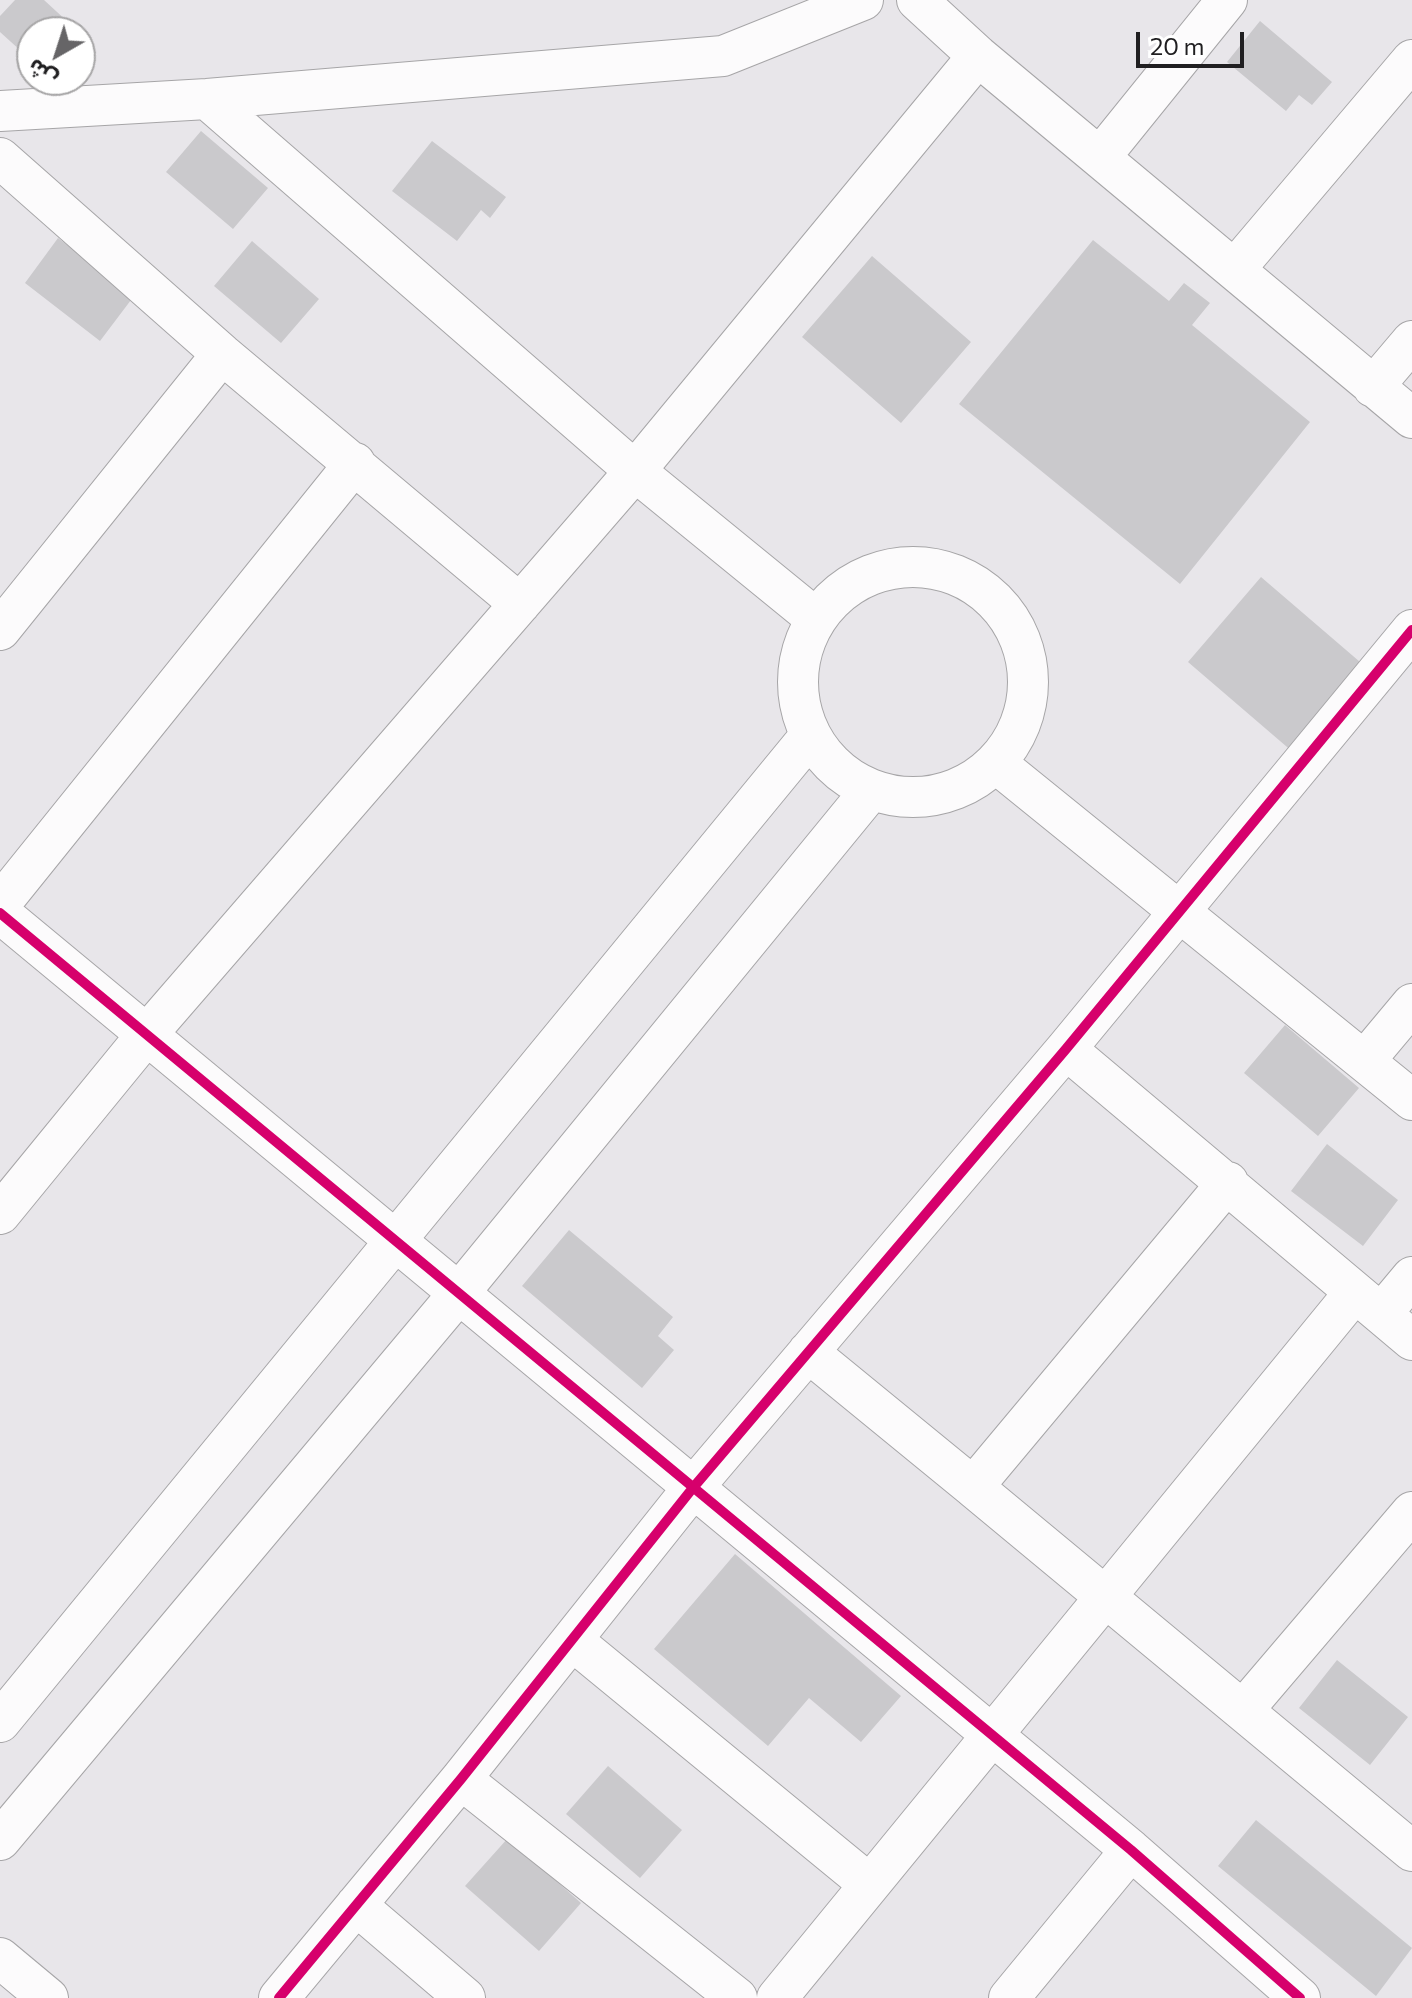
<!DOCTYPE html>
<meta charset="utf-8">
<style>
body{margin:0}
#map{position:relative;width:1412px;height:1998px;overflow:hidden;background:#e8e6ea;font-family:Commissioner,"Noto Sans Arabic",sans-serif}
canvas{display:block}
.north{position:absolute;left:16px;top:16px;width:80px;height:80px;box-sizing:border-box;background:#fff;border:2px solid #a6a5a6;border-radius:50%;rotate:219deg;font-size:22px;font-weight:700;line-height:32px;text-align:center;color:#201f21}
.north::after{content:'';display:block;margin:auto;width:28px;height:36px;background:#666567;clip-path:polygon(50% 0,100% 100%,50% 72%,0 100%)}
.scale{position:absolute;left:1136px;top:32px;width:108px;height:36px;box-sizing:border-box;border:4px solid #201f21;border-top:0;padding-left:10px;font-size:24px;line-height:28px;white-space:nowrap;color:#201f21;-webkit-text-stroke:6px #fff;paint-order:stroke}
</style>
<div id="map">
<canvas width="1412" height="1998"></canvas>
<div class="north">ش</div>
<div class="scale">20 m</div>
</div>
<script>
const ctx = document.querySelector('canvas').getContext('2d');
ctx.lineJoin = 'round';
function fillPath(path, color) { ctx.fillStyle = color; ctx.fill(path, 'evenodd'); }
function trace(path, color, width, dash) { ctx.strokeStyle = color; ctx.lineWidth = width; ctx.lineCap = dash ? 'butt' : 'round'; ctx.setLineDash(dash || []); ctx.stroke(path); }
const building = new Path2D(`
 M15,0H44L69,23L60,32H32V61L0,32V16Z
 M1260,21L1332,82L1312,105L1299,95L1286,111L1227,62Z
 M201,131L268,188L233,229L166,172Z
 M432,141L506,197L490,218L481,210L457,241L392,191Z
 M58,238L134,296L100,341L25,283Z
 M1093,240L1169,301L1184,283L1210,303L1192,325L1310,422L1180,584L959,404Z
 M252,241L319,299L281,343L214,286Z
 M872,256L971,342L901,423L802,337Z
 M1261,577L1374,674L1301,759L1188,662Z
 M1285,1025L1359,1088L1318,1136L1244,1073Z
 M1327,1144L1398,1200L1363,1246L1291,1191Z
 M569,1230L673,1317L658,1336L674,1350L642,1388L522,1286Z
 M735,1554L901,1696L861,1742L809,1698L768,1746L654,1649Z
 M1337,1660L1408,1717L1370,1765L1299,1708Z
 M608,1766L682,1830L640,1878L566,1814Z
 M1256,1820L1412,1948L1376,1996L1218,1866Z
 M508,1838L581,1903L539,1951L465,1886Z`);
const minor = new Path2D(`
 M917,0L978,56L1412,418
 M207,99L635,471L814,617
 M0,111L207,99L723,56L863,0
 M1101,156L1227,0
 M0,158L222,354L520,604
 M1235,269L1412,60
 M1373,387L1412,341
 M798 682a115 115 0 1 1 230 0a115 115 0 1 1-230 0Z
 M0,630L222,354
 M997,764L1412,1100
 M0,904L355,463
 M0,913L1131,1850L1300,1998
 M1066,1049L1412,1340
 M1366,1059L1412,1004
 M1228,1182L973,1487L1412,1851
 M0,1214L148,1033L635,471L978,56
 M1381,1314L1412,1277
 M808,1352L973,1487
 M573,1641L869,1884
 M1244,1709L1412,1512
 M0,1722L810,736
 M461,1779L737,1998
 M0,1840L459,1293L871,790
 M356,1905L465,1998
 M0,1958L48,1998
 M279,1998L461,1779L692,1489L1066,1049L1412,630
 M777,1998L1355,1292
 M1009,1998L1131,1850`);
const cycleway = new Path2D(`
 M0,913L1131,1850L1300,1998
 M279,1998L461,1779L692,1489L1066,1049L1412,630`);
fillPath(building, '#cac9cc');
trace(minor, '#a6a5a7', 42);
trace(minor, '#fcfbfc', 40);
trace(cycleway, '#d6006c', 10);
</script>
